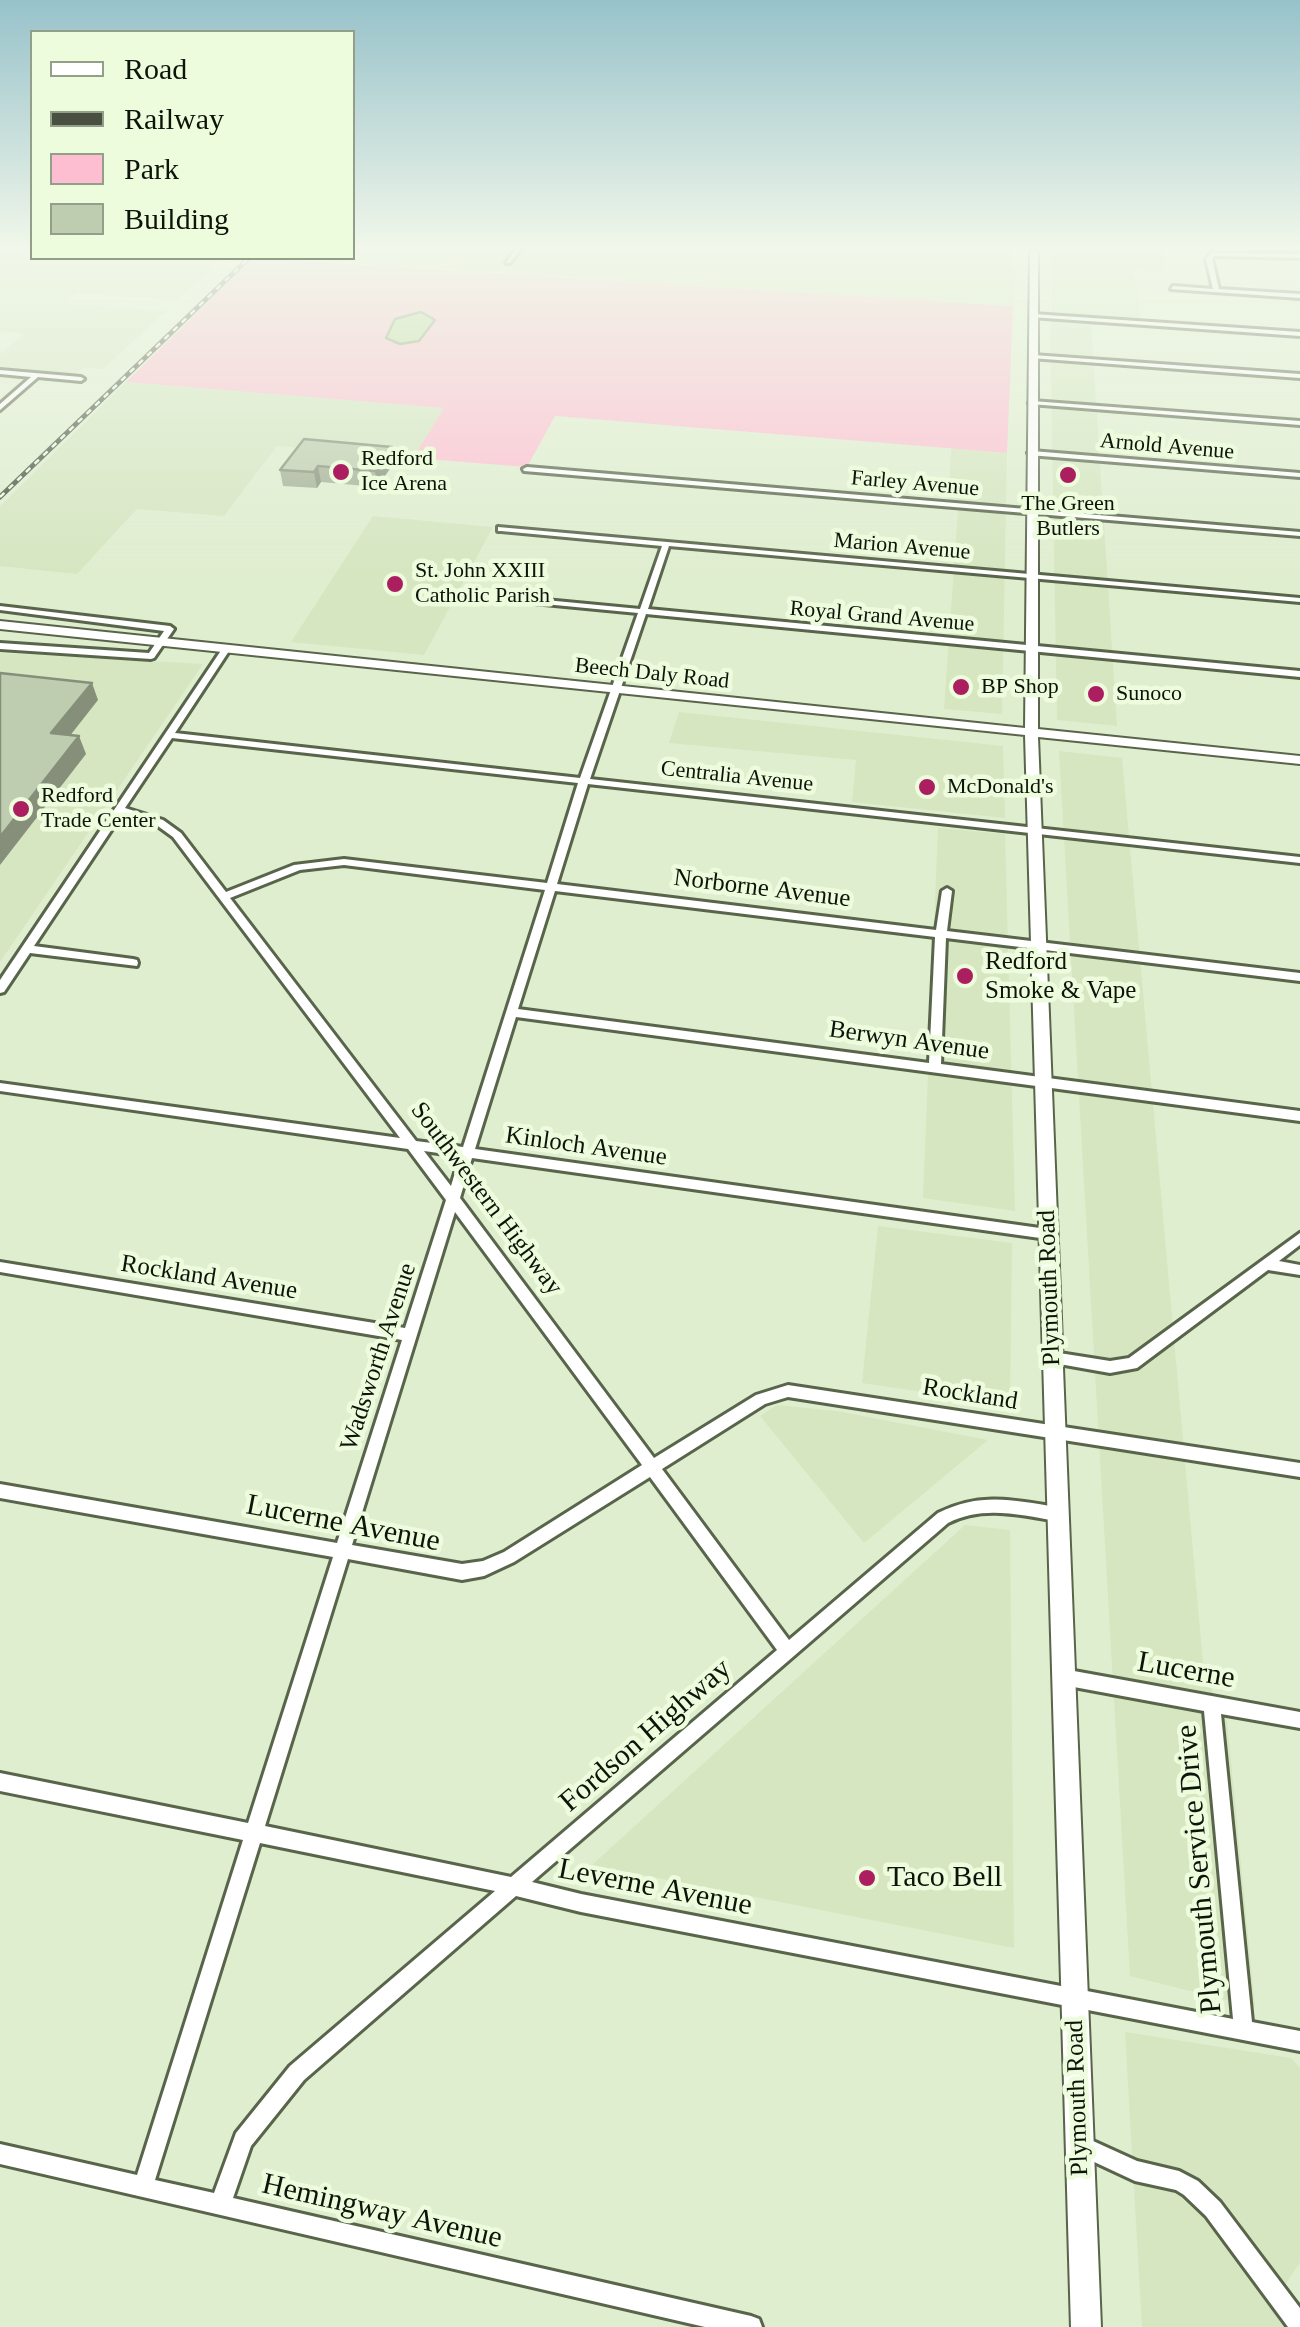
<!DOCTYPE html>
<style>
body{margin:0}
#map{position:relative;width:1300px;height:2327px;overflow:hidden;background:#e0eed0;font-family:"Times New Roman",serif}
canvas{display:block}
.legend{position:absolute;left:30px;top:30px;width:325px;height:230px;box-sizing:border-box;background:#edfcdd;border:2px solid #949f89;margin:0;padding:12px 18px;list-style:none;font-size:30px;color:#0f140a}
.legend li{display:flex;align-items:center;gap:20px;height:50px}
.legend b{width:50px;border:2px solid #949f89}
</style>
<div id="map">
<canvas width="1300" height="2327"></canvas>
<ul class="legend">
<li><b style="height:12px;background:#fff"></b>Road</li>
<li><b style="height:12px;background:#495041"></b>Railway</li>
<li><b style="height:28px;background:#febed2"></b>Park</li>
<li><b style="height:28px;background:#beccaf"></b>Building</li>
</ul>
</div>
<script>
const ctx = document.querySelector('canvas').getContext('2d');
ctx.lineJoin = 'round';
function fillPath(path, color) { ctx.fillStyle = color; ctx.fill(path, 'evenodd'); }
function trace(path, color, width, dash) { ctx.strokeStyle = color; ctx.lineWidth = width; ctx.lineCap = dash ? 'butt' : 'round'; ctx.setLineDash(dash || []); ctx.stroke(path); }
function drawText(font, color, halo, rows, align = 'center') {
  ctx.font = font + ' "Times New Roman",serif'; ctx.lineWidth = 9; ctx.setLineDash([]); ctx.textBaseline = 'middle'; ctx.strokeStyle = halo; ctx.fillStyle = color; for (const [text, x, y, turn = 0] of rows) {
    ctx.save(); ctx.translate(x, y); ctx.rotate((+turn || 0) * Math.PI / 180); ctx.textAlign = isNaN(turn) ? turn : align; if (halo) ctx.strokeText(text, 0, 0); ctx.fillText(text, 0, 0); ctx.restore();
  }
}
const built = new Path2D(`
 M0,249H32V258H223L177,300L76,293L64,303L166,311L103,369L83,368L73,376L0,370V354L24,334L0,331Z
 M353,249H514L498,272L279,258H352Z
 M522,249H1011V268L1016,269L1013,306L505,273Z
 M1051,249H1163L1166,270L1134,268L1141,321L1052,314Z
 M1050,320L1091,323L1117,726L1057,720Z
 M126,382L445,408L413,458L277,446L224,516L137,509L77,574L0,566V506Z
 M951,448L1007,453L1002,714L944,709L958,510L948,509Z
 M373,516L493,527L424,655L291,642Z
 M0,653L203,664L0,962Z
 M679,712L1003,746L1005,818L852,802L856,760L669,743Z
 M1059,751L1122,758L1204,1674L1227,1721L1255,2007L1130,1976Z
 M938,828L1005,834L1015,1211L923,1198Z
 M878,1226L1012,1243L1010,1405L862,1383Z
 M777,1405L837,1411L988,1440L864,1543L760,1416Z
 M965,1525L1010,1530L1014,1948L592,1865Z
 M1125,2032L1291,2058L1300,2068V2262L1271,2307L1285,2327H1142Z`);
const green = new Path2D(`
 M253,258L1013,306L1007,453L555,416L527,467L413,458L444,408L126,382Z`);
const water = new Path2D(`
 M421,312L435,320L419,341L400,344L386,338L395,319Z`);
const minor = new Path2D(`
 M515,249H521L510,263H506Z
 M1211,253L1300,254V258L1215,256L1212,259L1219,289L1300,294V298L1171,289L1173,286L1213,289L1206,259Z
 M1033,314L1300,332V336L1031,317Z
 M1033,355L1300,374V378L1031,358Z
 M0,370L81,377L84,379L81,381L38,377L0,410V404L31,377L0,374Z
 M1032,401L1300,421V425L1030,404L1029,403Z
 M1032,451L1300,473V477L1029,455L1028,453Z
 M527,467L1300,532V536L524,471L523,469Z
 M498,527L1300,598V602L669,546L648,609L1300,671V677L646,614L590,779L1300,857V863L588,784L557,884L936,930L942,891L947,888L952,891L947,931L1300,973V981L946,938L941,1064L1300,1111V1121L516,1017L475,1149L1047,1229L1052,1230L1054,1234L1052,1238L1047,1239L472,1158L460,1198L654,1458L756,1395L788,1385L1300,1463V1477L788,1397L765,1404L662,1469L789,1640L938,1513C980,1492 1013,1500 1057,1507L1062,1509L1065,1514L1062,1519L1057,1521C1020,1515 983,1505 948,1523L532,1882L581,1894L1233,2019L1204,1711L1063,1685L1057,1683L1055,1677L1057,1671L1063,1669L1300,1712V1728L1221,1714L1252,2022L1300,2031V2051L581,1912L516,1896L304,2080L251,2146L233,2198L751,2316L759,2319L762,2327H705L0,2164V2144L137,2175L243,1840L0,1791V1773L248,1823L333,1557L0,1498V1484L337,1543L402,1340L0,1272V1262L405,1328L446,1200L408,1149L0,1091V1083L400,1138L173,837L155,824L122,814L34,946L133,959L137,960L138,963L137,966L30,953L4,992L0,993V980L222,649L229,651L175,733L580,778L638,613L461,596L457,594L461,592L640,609L662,546L501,531H498ZM172,738L578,783L547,883L344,859L294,865L226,892L181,833L163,820L125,808ZM344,865L545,890L463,1147L416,1141L230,898L300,870ZM555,891L935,937L929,1063L518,1009ZM424,1151L460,1156L451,1186ZM455,1212L642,1465L504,1552L483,1561L462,1564L352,1545ZM650,1477L777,1650L511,1877L265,1826L348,1559L462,1580L484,1576L514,1562ZM260,1843L495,1891L290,2066L236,2133L214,2193L155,2180Z
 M0,606L170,626L174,629L154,658L151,659L0,649V643L149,653L164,631L0,610Z
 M1300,1233V1245L1279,1261L1300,1265V1275L1268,1270L1137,1368L1110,1373L1048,1362L1046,1358L1048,1354L1053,1352L1110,1361L1129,1358Z
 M1082,2136L1137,2161L1179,2171L1198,2181L1220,2202L1300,2308V2327H1288L1206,2216L1184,2195L1176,2190L1135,2181L1075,2153L1072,2146L1075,2139Z`);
const secondary = new Path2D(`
 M1030,249H1038V729L1300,756V764L1038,737L1101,2327H1071L1025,735L0,629V621L1025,728Z`);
const rail = new Path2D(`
 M0,497L249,258`);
const wall = new Path2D(`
 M392,447L394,463L377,487L321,482L317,488L283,486L280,470Z`);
const shadedWall = new Path2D(`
 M392,447L394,463L377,487L375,471Z
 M318,466L321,482L317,488L314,472Z
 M92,683L98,700L58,751L51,733Z
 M79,736L86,754L0,865V837Z`);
const building = new Path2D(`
 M304,439L392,447L375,471L318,466L314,472L280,470Z
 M0,673L92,683L51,733L79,736L0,837Z`);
const markers = [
 [341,472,10,"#ab1f60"],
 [1068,475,10,"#ab1f60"],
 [395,584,10,"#ab1f60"],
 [961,687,10,"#ab1f60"],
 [1096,694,10,"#ab1f60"],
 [927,787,10,"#ab1f60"],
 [21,809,10,"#ab1f60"],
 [965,976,10,"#ab1f60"],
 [867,1878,10,"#ab1f60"]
];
const farStreetnames = [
 ["Arnold Avenue",1167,447,5],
 ["Farley Avenue",915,484,5],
 ["Marion Avenue",902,547,5],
 ["Royal Grand Avenue",882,617,5],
 ["Beech Daly Road",652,674,6],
 ["Centralia Avenue",737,777,6]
];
const farPoinames = [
 ["Redford",361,459],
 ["Ice Arena",361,484],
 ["The Green",1068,504,"center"],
 ["Butlers",1068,529,"center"],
 ["St. John XXIII",415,571],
 ["Catholic Parish",415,596],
 ["BP Shop",981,687],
 ["Sunoco",1116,694],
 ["McDonald's",947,787],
 ["Redford",41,796],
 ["Trade Center",41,821]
];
const streetNames = [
 ["Norborne Avenue",762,889,7],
 ["Berwyn Avenue",909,1041,8],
 ["Kinloch Avenue",586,1147,8],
 ["Southwestern Highway",486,1199,53],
 ["Rockland Avenue",209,1278,9],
 ["Plymouth Road",1050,1288,-92],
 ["Wadsworth Avenue",379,1357,-72],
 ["Rockland",970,1395,9],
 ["Plymouth Road",1078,2098,-92]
];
const poiNames = [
 ["Redford",985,962],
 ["Smoke & Vape",985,991]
];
const nearStreetnames = [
 ["Lucerne Avenue",343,1524,11],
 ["Lucerne",1186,1671,10],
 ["Fordson Highway",646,1736,-41],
 ["Plymouth Service Drive",1200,1869,-95],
 ["Leverne Avenue",655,1888,11],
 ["Hemingway Avenue",382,2212,13]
];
const nearPoinames = [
 ["Taco Bell",887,1878]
];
fillPath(built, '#d5e6c1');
fillPath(green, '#febed2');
fillPath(water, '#bed89e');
trace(water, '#8a9d72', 2.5);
trace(minor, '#59654b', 6);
trace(secondary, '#59654b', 4);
fillPath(minor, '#fff');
fillPath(secondary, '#fff');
trace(rail, '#495041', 5);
trace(rail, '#edfcdd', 2.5, [6]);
fillPath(wall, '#a3af96');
fillPath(shadedWall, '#858f7a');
fillPath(building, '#beccaf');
trace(building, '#858f7a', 2.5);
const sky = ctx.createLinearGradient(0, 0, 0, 575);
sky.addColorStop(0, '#97c2ca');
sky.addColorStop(0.43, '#f1f7ea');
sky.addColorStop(1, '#f1f7ea00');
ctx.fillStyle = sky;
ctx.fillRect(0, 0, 1300, 575);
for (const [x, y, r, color] of markers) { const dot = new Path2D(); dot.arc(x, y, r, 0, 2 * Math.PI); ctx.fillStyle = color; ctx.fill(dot); trace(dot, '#edfcdd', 4); }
drawText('22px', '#0f140a', '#edfcdd', farStreetnames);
drawText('22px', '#0f140a', '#edfcdd', farPoinames, 'left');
drawText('25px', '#0f140a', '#edfcdd', streetNames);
drawText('25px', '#0f140a', '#edfcdd', poiNames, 'left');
drawText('30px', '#0f140a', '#edfcdd', nearStreetnames);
drawText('30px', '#0f140a', '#edfcdd', nearPoinames, 'left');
</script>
